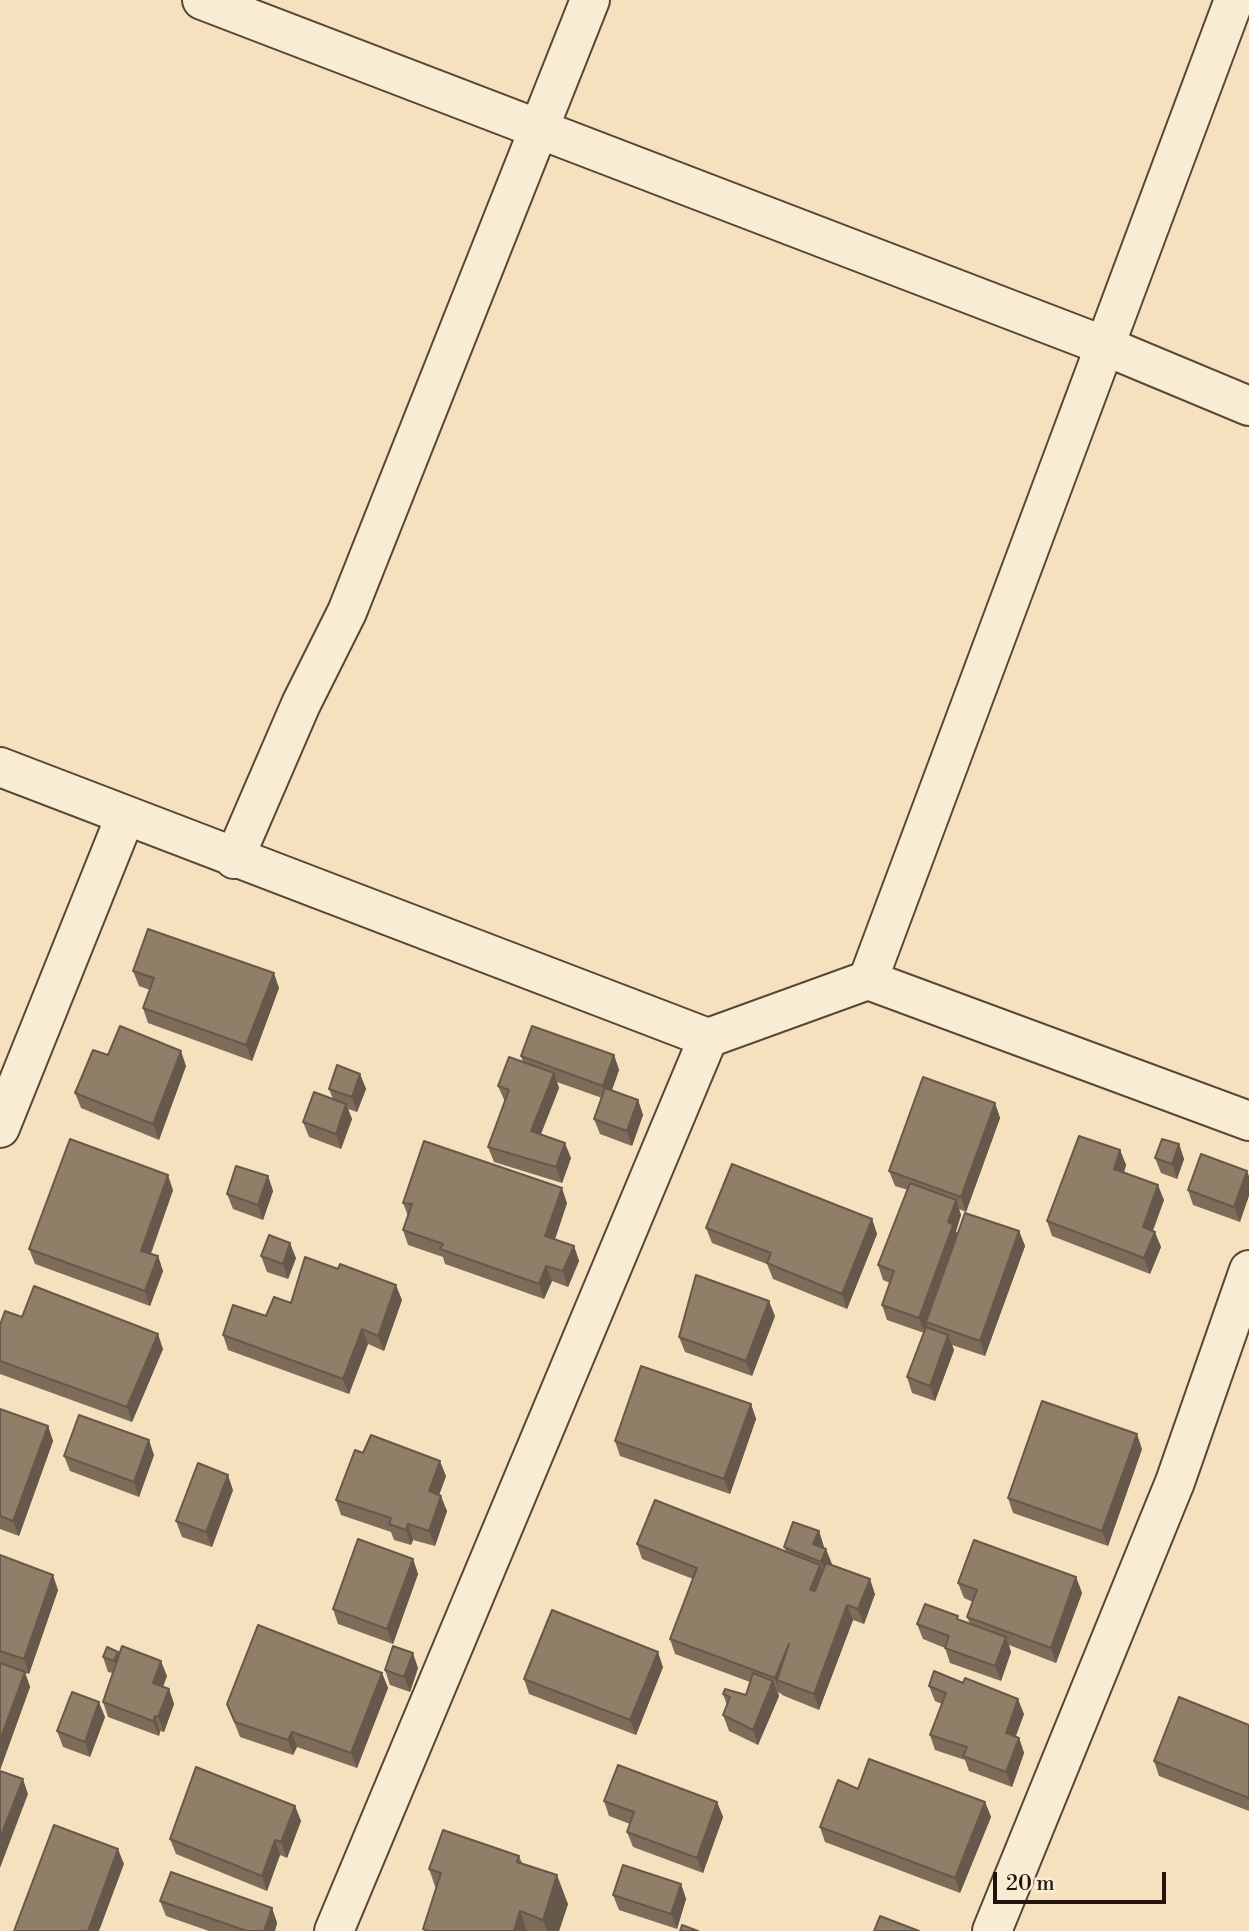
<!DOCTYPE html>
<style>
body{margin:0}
#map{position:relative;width:1249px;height:1931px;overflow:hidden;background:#f6e1bf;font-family:"Libre Bodoni",serif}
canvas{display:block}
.scale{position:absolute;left:993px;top:1872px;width:173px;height:32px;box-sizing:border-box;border:4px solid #24130c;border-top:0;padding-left:9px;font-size:21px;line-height:24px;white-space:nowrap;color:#24130c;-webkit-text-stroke:5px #f9ecd5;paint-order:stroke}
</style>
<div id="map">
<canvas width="1249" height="1931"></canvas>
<div class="scale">20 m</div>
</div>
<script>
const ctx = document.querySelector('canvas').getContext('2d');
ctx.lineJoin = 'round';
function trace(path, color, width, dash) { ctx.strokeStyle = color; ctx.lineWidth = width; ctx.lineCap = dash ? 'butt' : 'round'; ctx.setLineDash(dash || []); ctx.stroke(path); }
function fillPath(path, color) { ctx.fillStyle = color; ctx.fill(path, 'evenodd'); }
const street = new Path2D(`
 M202,0L1105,346L1249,406
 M0,767L708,1038L868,980L1249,1121
 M234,859L301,704L347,612L590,0
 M868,980L1234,0
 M0,1128L125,817
 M334,1931L708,1038
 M992,1931L1175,1482L1249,1270`);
const wall = new Path2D(`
 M133,971L279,988L252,1061L148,1023L143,1008L150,990L139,986Z
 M108,1055L186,1066L159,1140L81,1108L75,1093Z
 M614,1055L619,1070L612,1090L638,1100L643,1115L632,1146L600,1134L594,1119L602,1098L557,1082L559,1088L541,1134L571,1158L562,1183L494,1162L488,1147L505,1102L498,1086L523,1062L521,1056Z
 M360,1074L366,1089L357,1112L348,1109L352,1119L341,1149L309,1137L303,1122L333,1099L329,1089Z
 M995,1103L1000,1118L966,1212L959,1209L961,1215L956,1231L957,1235L1019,1231L1025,1246L985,1356L952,1345L954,1350L935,1401L912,1393L907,1377L924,1333L887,1320L882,1305L890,1283L883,1280L878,1265L908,1190L895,1186L889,1171Z
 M1179,1144L1184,1159L1177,1179L1161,1173L1155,1158Z
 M1120,1150L1126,1165L1124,1173L1164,1200L1153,1231L1161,1247L1150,1274L1052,1236L1047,1221Z
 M1247,1171L1240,1222L1193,1205L1188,1190Z
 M268,1176L273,1191L263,1220L233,1209L227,1194Z
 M173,1190L151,1254L158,1256L163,1271L150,1306L35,1264L29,1249Z
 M403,1203H567L555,1239L574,1246L579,1261L568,1287L552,1281L544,1299L445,1264L443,1257L408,1245L403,1230L408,1216Z
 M872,1219L877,1234L847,1309L773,1279L767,1264L712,1243L706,1228Z
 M261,1256L296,1258L288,1279L267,1272Z
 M402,1300L384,1351L368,1344L349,1394L228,1350L223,1335L266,1316L291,1303Z
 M775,1316L752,1376L685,1352L679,1337Z
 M22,1317L163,1349L132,1422L0,1374V1325Z
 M751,1404L756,1419L730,1494L620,1456L615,1441Z
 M0,1409L48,1426L53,1441L19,1536L0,1529Z
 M1142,1449L1108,1546L1013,1513L1008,1498Z
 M363,1453L446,1476L439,1495L447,1511L435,1546L413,1540L411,1545L394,1540L391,1532L341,1515L336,1500Z
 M154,1455L139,1497L70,1471L64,1456Z
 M233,1490L212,1547L182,1537L176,1521Z
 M819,1531L824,1548L831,1565L875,1594L864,1624L853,1620L819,1710L782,1695L781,1693V1694L778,1692L779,1696L758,1745L729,1731L723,1715L727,1705L723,1694L746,1695L750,1682L675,1654L670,1639L693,1579L642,1559L637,1544L786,1551L784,1547Z
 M0,1555L58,1590L29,1674L25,1673L30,1687L0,1770Z
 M413,1559L418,1574L393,1644L338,1624L333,1609Z
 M1076,1577L1082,1593L1056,1663L1009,1645L1011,1652L1001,1681L950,1663L945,1648L923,1639L917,1624L960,1621L970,1624L967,1617L973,1602L964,1598L958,1583Z
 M118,1652L119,1656L167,1676L163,1686L169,1689L174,1704L164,1732L160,1731L159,1736L108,1717L103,1702L113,1673L108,1672L103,1657Z
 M663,1667L636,1735L529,1694L524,1679Z
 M418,1668L410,1692L390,1685L385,1670Z
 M382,1673L388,1688L357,1768L297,1747L293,1755L240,1737L227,1704Z
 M929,1686L1024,1714L1016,1736L1019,1738L1024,1753L1012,1787L969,1771L965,1760L935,1750L930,1735L942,1704L935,1701Z
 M105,1717L90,1757L63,1747L57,1731Z
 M1249,1725V1811L1159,1776L1154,1761Z
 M858,1789L985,1802L991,1817L960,1893L825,1842L820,1827Z
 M604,1801L717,1802L723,1817L703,1873L633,1847L627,1832L630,1824L609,1816Z
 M295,1806L301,1821L287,1858L280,1855L267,1891L176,1854L170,1839Z
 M519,1856L522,1863L568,1904L559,1931H424L423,1929L436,1889L429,1869Z
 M681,1884L686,1899L677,1929L619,1910L613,1895Z
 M160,1901L272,1908L277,1923L275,1931H209L166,1916Z`);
const shadedWall = new Path2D(`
 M274,973L279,988L252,1061L246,1045Z
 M181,1051L186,1066L159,1140L153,1124Z
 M614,1055L619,1070L608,1101L603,1086Z
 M554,1073L559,1088L536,1146L531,1131Z
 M360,1074L366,1089L357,1112L352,1097Z
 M638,1100L643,1115L632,1146L627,1131Z
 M995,1103L1000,1118L966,1212L961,1197Z
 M346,1104L352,1119L341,1149L336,1134Z
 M565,1143L571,1158L562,1183L556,1167Z
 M1179,1144L1184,1159L1177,1179L1172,1164Z
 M1120,1150L1126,1165L1120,1184L1114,1169Z
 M1247,1171L1249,1176V1196L1240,1222L1234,1207Z
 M168,1175L173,1190L146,1266L141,1251Z
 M268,1176L273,1191L263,1220L258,1205Z
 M1158,1185L1164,1200L1148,1242L1143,1227Z
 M562,1188L567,1203L551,1251L545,1236Z
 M956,1200L961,1215L956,1231L959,1240L926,1322L927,1326L925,1333L919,1318L948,1222Z
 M872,1219L877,1234L847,1309L842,1294Z
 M1019,1231L1025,1246L985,1356L980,1341Z
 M1155,1232L1161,1247L1150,1274L1144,1258Z
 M290,1243L296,1258L288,1279L283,1264Z
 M574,1246L579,1261L568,1287L563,1271Z
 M158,1256L163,1271L150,1306L145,1291Z
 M546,1266L552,1281L544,1299L539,1284Z
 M396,1285L402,1300L384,1351L378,1336Z
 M769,1301L775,1316L752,1376L746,1361Z
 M362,1329L368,1344L349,1394L343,1379Z
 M158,1334L163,1349L132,1422L127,1407Z
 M948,1335L954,1350L935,1401L930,1386Z
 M751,1404L756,1419L730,1494L724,1479Z
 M48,1426L53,1441L19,1536L13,1521Z
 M1137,1434L1142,1449L1108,1546L1102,1531Z
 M149,1440L154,1455L139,1497L134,1482Z
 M440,1461L446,1476L435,1506L429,1491Z
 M228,1475L233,1490L212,1547L206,1532Z
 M441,1496L447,1511L435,1546L429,1531Z
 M408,1524L413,1540L411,1545L406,1530Z
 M819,1531L824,1547L819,1559L813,1544Z
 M826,1549L832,1564L827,1577L821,1562Z
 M413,1559L418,1574L393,1644L387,1629Z
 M820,1565L826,1580L816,1605L810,1590Z
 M53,1575L58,1590L29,1674L24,1659Z
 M1076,1577L1082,1593L1056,1663L1051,1648Z
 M870,1579L875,1594L864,1624L858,1609Z
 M847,1605L853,1620L819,1710L814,1694Z
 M1006,1637L1011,1652L1001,1681L995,1666Z
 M789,1644L777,1680L781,1694L775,1678Z
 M118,1652L123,1667L120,1676L114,1661Z
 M658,1652L663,1667L636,1735L630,1720Z
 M413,1653L418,1668L410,1692L404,1677Z
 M161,1661L167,1676L159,1698L153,1683Z
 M25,1672L30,1687L0,1770V1740Z
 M382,1673L388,1688L357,1768L351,1753Z
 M773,1681L779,1696L758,1745L753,1730Z
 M169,1689L174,1704L164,1732L158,1717Z
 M1018,1699L1024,1714L1011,1748L1006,1733Z
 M99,1702L105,1717L90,1757L85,1742Z
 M155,1716L160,1731L159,1736L153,1721Z
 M292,1732L297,1747L293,1755L288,1740Z
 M1019,1738L1024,1753L1012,1787L1006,1772Z
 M23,1779L28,1794L0,1868V1838Z
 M717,1802L723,1817L703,1873L697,1858Z
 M985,1802L991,1817L960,1893L955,1878Z
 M295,1806L301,1821L287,1858L281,1842Z
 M275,1840L280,1855L267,1891L262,1876Z
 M118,1849L124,1864L99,1931H88Z
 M557,1875L568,1904L559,1931H547L543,1920Z
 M681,1884L686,1899L677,1929L671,1914Z
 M272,1908L277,1923L275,1931H264Z
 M520,1911L527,1931H514Z`);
const building = new Path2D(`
 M148,929L274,973L246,1045L143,1008L154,978L133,971Z
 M120,1026L181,1051L153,1124L75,1093L93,1050L108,1055Z
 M532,1026L614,1055L603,1086L521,1056Z
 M509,1057L554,1073L531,1131L565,1143L556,1167L488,1147L509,1090L498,1086Z
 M337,1065L360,1074L352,1097L329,1089Z
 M923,1077L995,1103L961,1197L889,1171Z
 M605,1088L638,1100L627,1131L594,1119Z
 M314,1092L346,1104L336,1134L303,1122Z
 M1079,1136L1120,1150L1114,1169L1158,1185L1143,1227L1155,1232L1144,1258L1047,1221Z
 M70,1139L168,1175L141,1251L158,1256L145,1291L29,1249Z
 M1162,1139L1179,1144L1172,1164L1155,1158Z
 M424,1141L562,1188L545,1236L574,1246L563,1271L546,1266L539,1284L440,1249L443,1244L403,1230L412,1204L403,1203Z
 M1201,1154L1247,1171L1234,1207L1188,1190Z
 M732,1164L872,1219L842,1294L767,1263L771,1253L706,1228Z
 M236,1166L268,1176L258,1205L227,1194Z
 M910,1183L956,1200L948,1222L953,1225L919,1318L882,1305L894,1271L878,1265Z
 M965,1213L1019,1231L980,1341L926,1322Z
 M269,1235L290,1243L283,1264L261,1256Z
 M305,1257L338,1269L340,1264L396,1285L378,1336L362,1329L343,1379L223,1335L233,1305L266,1316L274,1297L291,1303Z
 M696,1275L769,1301L746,1361L679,1337Z
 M34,1286L158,1334L127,1407L0,1361V1325L5,1311L22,1317Z
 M926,1327L948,1335L930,1386L907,1377Z
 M641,1366L751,1404L724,1479L615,1441Z
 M1042,1401L1137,1434L1102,1531L1008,1498Z
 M0,1409L48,1426L13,1521L0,1516Z
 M79,1415L149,1440L134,1482L64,1456Z
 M371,1435L440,1461L429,1491L441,1496L429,1531L408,1524L406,1530L389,1524L391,1518L336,1500L355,1450L363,1453Z
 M198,1463L228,1475L206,1532L176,1521Z
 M655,1500L820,1565L810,1590L815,1591L826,1563L870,1579L858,1609L847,1605L814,1694L777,1680L789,1644L775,1678L670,1639L697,1568L637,1544Z
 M793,1522L819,1531L813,1544L826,1549L821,1562L784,1547Z
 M358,1539L413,1559L387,1629L333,1609Z
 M974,1540L1076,1577L1051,1648L967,1617L977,1590L958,1583Z
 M0,1555L53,1575L24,1659L0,1651Z
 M925,1604L958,1616L957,1619L1006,1637L995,1666L945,1648L949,1636L917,1624Z
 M552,1610L658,1652L630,1720L524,1679Z
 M258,1625L382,1673L351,1753L292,1732L288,1740L235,1722L227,1704Z
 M122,1646L161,1661L153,1683L169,1689L158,1717L155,1716L153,1721L103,1702Z
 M393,1646L413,1653L404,1677L385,1670Z
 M107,1647L118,1652L114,1661L103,1657Z
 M0,1663L25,1672L0,1740Z
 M934,1671L963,1683L965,1678L1018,1699L1006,1733L1019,1738L1006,1772L963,1756L967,1747L930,1735L946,1693L929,1686Z
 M753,1673L773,1681L753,1730L723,1715L730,1697L723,1694L725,1689L746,1695Z
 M72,1692L99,1702L85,1742L57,1731Z
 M1179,1697L1249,1725V1798L1154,1761Z
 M869,1759L985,1802L955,1878L820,1827L838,1780L858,1789Z
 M618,1765L717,1802L697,1858L627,1832L634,1812L604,1801Z
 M196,1767L295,1806L281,1842L275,1840L262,1876L170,1839Z
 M0,1771L23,1779L0,1838Z
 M54,1825L118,1849L88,1931H14Z
 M443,1830L519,1856L517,1862L557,1875L543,1920L520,1911L514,1931H429L423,1929L441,1873L429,1869Z
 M623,1865L681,1884L671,1914L613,1895Z
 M171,1872L272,1908L264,1931H247L160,1901Z
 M880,1916L919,1931H874Z
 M682,1925L698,1931H680Z`);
trace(street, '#584639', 42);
trace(street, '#f9ecd5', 38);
fillPath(wall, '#7d6c5a');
fillPath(shadedWall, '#66584a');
fillPath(building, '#917e69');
trace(building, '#66584a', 2);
</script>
